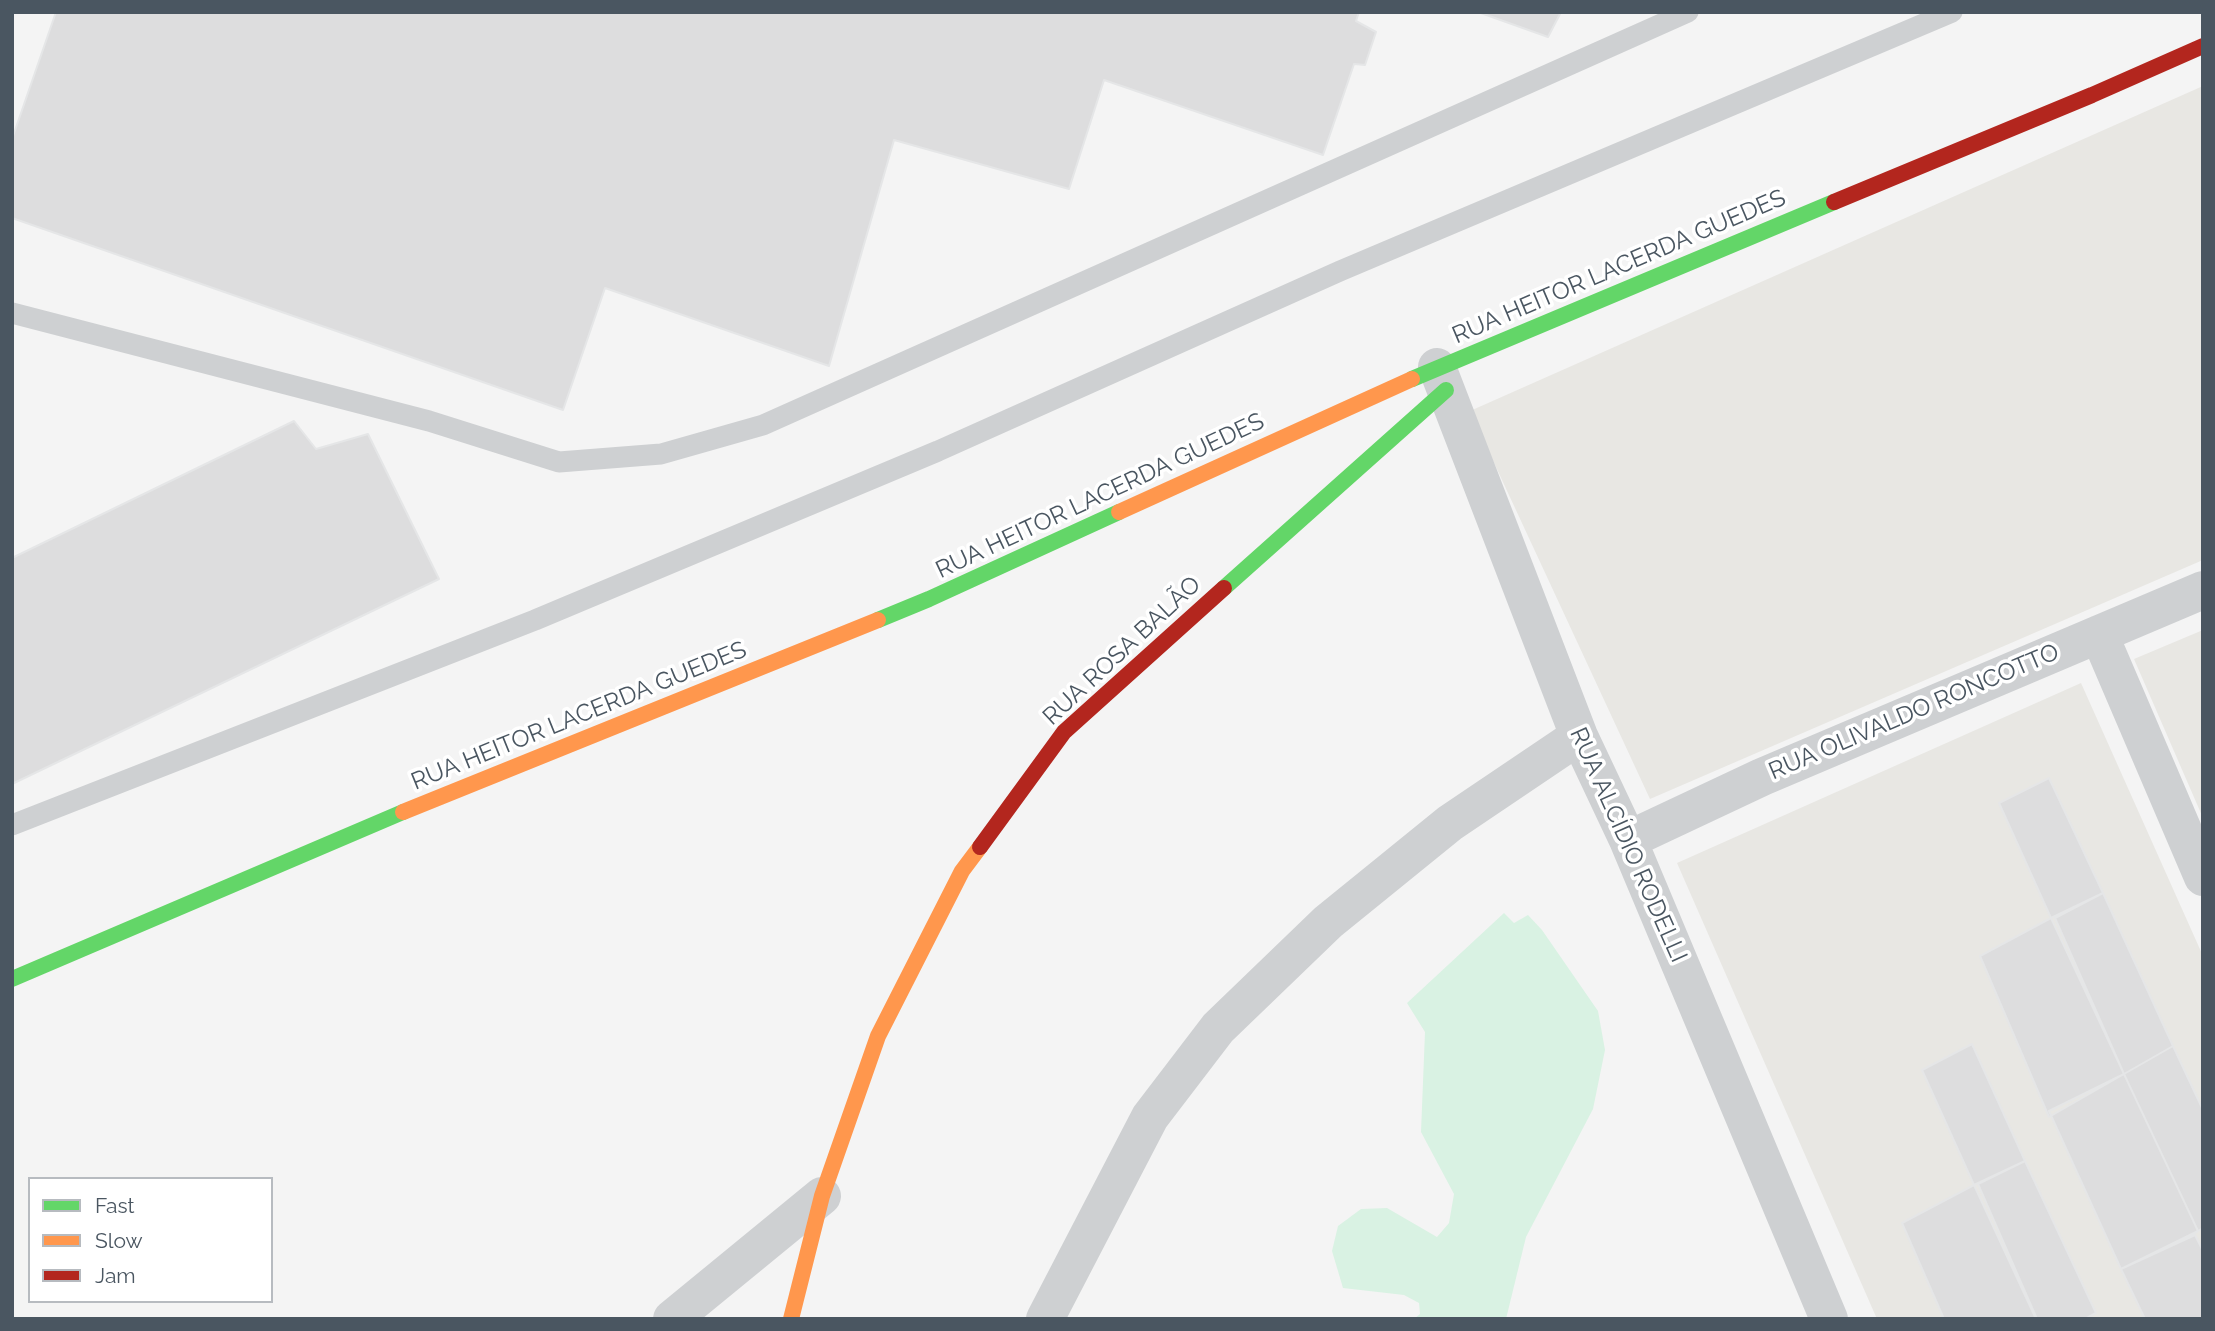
<!DOCTYPE html>
<meta charset="utf-8">
<style>
body{margin:0}
#map{position:relative;width:2215px;height:1331px;overflow:hidden;background:#f4f4f4;font-family:Raleway,sans-serif}
canvas{display:block}
.frame{position:absolute;inset:0;border:14px solid #4a5661;pointer-events:none}
.legend{position:absolute;left:28px;top:1177px;width:245px;height:126px;box-sizing:border-box;background:#fff;border:2px solid #b7bbc0;margin:0;padding:9px 12px;list-style:none;font-size:21px;color:#4a5661}
.legend li{display:flex;align-items:center;gap:14px;height:35px}
.legend b{width:35px;border:2px solid #b7bbc0}
</style>
<div id="map">
<canvas width="2215" height="1331"></canvas>
<div class="frame"></div>
<ul class="legend">
<li><b style="height:9px;background:#63d668"></b>Fast</li>
<li><b style="height:9px;background:#ff974d"></b>Slow</li>
<li><b style="height:9px;background:#b3261e"></b>Jam</li>
</ul>
</div>
<script>
const ctx = document.querySelector('canvas').getContext('2d');
ctx.lineJoin = 'round';
function fillPath(path, color) { ctx.fillStyle = color; ctx.fill(path, 'evenodd'); }
function trace(path, color, width, dash) { ctx.strokeStyle = color; ctx.lineWidth = width; ctx.lineCap = dash ? 'butt' : 'round'; ctx.setLineDash(dash || []); ctx.stroke(path); }
function drawText(font, color, halo, rows, align = 'center') {
  ctx.font = font + ' Raleway,sans-serif'; ctx.lineWidth = 7; ctx.setLineDash([]); ctx.textBaseline = 'middle'; ctx.strokeStyle = halo; ctx.fillStyle = color; for (const [text, x, y, turn = 0] of rows) {
    ctx.save(); ctx.translate(x, y); ctx.rotate((+turn || 0) * Math.PI / 180); ctx.textAlign = isNaN(turn) ? turn : align; if (halo) ctx.strokeText(text, 0, 0); ctx.fillText(text, 0, 0); ctx.restore();
  }
}
const commercial = new Path2D(`
 M2203,86V560L1650,799L1470,411Z
 M2203,630V818L2134,659Z
 M2081,683L2203,956V1319H1877L1677,863Z`);
const green = new Path2D(`
 M1504,913L1514,923L1528,915L1542,930L1598,1011L1605,1050L1593,1109L1526,1237L1506,1319H1414L1420,1314L1419,1303L1404,1295L1343,1288L1332,1251L1338,1226L1361,1209L1387,1208L1437,1237L1449,1223L1454,1194L1421,1132L1425,1032L1407,1003Z`);
const building = new Path2D(`
 M56,12H1359L1356,21L1376,32L1365,65L1354,64L1323,155L1104,80L1069,189L894,140L829,366L605,288L563,410L12,218V139Z
 M1478,12H1561L1548,37Z
 M294,421L316,449L368,434L439,579L12,784V558Z
 M2049,778L2103,893L2051,918L1999,803Z
 M2103,893L2173,1046L2124,1074L2055,918Z
 M2051,918L2124,1074L2049,1117L1980,956Z
 M1972,1044L2025,1161L1974,1185L1922,1070Z
 M2173,1046L2203,1110V1228L2198,1231L2124,1074Z
 M2124,1074L2198,1231L2121,1269L2049,1111Z
 M2025,1161L2096,1313L2085,1319H2037L1978,1184Z
 M1974,1185L2036,1319H1944L1902,1223Z
 M2195,1235L2203,1251V1319H2145L2121,1269Z`);
const lane = new Path2D(`
 M12,313L429,421L559,462L661,454L763,425L1688,12
 M12,825L535,620L938,451L1340,271L1952,12`);
const street = new Path2D(`
 M1437,367L1579,736L1628,840L1829,1319
 M2099,634L2203,877
 M1628,840L1762,777L2203,590
 M672,1319L822,1196
 M1045,1319L1150,1117L1218,1028L1328,922L1450,823L1579,736`);
const fast = new Path2D(`
 M1412,379L1834,202
 M1224,588L1446,390
 M878,620L929,599L1119,512
 M12,979L403,812`);
const slow = new Path2D(`
 M1119,512L1412,379
 M403,812L878,620
 M791,1319L822,1196L878,1036L962,871L980,847`);
const jam = new Path2D(`
 M1834,202L2092,95L2203,46
 M980,847L1064,732L1224,588`);
const streetNames = [
 ["RUA HEITOR LACERDA GUEDES",1619,267,-23],
 ["RUA HEITOR LACERDA GUEDES",1100,496,-25],
 ["RUA ROSA BALÃO",1122,651,-43],
 ["RUA OLIVALDO RONCOTTO",1914,712,-23],
 ["RUA HEITOR LACERDA GUEDES",579,716,-22],
 ["RUA ALCÍDIO RODELLI",1628,845,66]
];
fillPath(commercial, '#e8e7e3');
fillPath(green, '#d9f2e3');
fillPath(building, '#ddddde');
trace(building, '#e5e6e7', 2);
trace(lane, '#ced0d2', 21);
trace(street, '#ced0d2', 38);
trace(fast, '#63d668', 16);
trace(slow, '#ff974d', 16);
trace(jam, '#b3261e', 16);
drawText('24px', '#4a5661', '#fff', streetNames);
</script>
